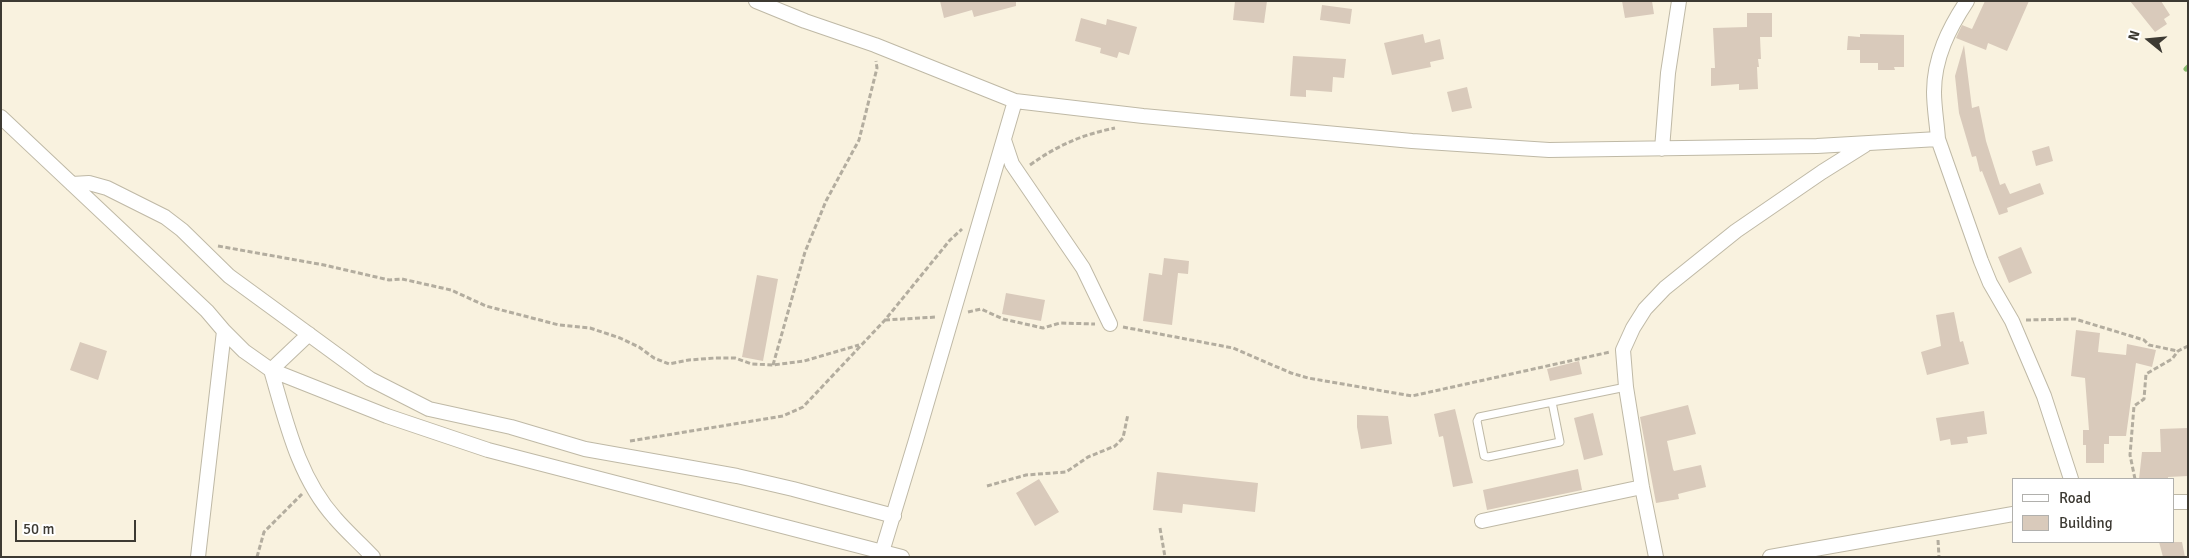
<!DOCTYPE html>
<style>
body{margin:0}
#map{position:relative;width:2189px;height:558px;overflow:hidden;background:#f9f2df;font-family:Signika,sans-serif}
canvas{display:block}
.frame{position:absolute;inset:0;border:2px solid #3d3a33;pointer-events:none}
.legend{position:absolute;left:2012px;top:478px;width:162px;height:65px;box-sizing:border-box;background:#fff;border:1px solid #b1b0ad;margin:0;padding:6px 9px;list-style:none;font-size:15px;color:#3d3a33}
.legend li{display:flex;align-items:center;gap:10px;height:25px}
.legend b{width:25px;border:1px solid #b1b0ad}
.north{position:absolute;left:2124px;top:15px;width:50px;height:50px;-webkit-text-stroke:4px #fff;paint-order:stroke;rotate:287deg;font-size:14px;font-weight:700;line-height:20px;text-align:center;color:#3d3a33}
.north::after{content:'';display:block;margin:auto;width:18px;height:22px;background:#3d3a33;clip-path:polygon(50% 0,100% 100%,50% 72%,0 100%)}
.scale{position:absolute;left:15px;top:520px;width:121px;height:22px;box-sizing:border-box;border:2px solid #3d3a33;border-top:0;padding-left:6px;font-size:15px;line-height:18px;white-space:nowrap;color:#3d3a33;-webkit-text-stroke:4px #fff;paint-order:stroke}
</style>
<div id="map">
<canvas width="2189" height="558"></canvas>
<div class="frame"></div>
<ul class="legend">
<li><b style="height:6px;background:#fff"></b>Road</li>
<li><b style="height:14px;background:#d9cabb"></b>Building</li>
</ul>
<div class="north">N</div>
<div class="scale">50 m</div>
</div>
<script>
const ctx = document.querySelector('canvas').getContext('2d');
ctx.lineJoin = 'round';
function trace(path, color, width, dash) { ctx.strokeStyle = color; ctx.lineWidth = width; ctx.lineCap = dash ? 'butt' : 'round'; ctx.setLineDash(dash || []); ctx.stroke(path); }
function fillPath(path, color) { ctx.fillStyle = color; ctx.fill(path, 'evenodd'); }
const stream = new Path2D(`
 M2186,69L2188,67`);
const building = new Path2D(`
 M940,1H1016V6L974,17L972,10L944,18Z
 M1235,1H1267L1264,23L1233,20Z
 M1622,1H1652L1654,14L1625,18Z
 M1985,1H2029L2007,51L1988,43L1986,50L1956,38L1962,25L1972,29Z
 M2130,1H2161L2170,15L2164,19L2167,24L2155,32Z
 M1322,5L1352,9L1350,24L1320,20Z
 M1747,13H1772V37H1760L1761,59H1758L1759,67H1757L1758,89L1739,90V84L1711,86V68H1715L1713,28L1747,27Z
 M1081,18L1106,25L1107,19L1137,27L1129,55L1119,52L1117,58L1100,53L1101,48L1075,41Z
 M1423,34L1425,43L1440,39L1444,59L1430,62L1431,67L1392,75L1384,43Z
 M1860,34L1904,35V67H1894L1895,70H1878V63H1860V50H1847L1848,36L1860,37Z
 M1964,45L1972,108L1979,106L1986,141L2000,185L2005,183L2010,194L2040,183L2044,194L2007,208L2008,212L1999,215L1982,171L1980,172L1976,156L1972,157L1959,113L1955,76Z
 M1293,56L1346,59L1344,78L1333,77L1332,92L1306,90V97L1290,96Z
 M1467,87L1472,108L1452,112L1447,92Z
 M2049,146L2053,161L2036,166L2032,151Z
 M2021,247L2032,273L2009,283L1998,257Z
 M1164,258L1189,261L1188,274L1178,273L1172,325L1143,321L1149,273L1162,275Z
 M757,275L778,279L763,361L742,357Z
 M1006,293L1045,300L1041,321L1002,314Z
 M1954,312L1960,342L1963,341L1969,364L1927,375L1921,352L1941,346L1936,315Z
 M2076,330L2100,333L2098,352L2126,355L2127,344L2156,350L2152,367L2136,363L2126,436H2109V444H2104V463H2086V445H2083V430H2089L2085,378L2071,376Z
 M80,342L107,351L98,380L70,370Z
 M1579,361L1582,374L1550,381L1547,369Z
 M1688,405L1696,434L1667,441L1673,469L1674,471L1701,465L1706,487L1678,494L1679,499L1656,503L1640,417Z
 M1455,409L1473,483L1453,487L1443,436L1439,437L1434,414Z
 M1984,411L1987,434L1967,437L1968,443L1951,445L1950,439L1940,441L1936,418Z
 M1593,413L1603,455L1584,460L1574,418Z
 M1357,415L1388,416L1392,444L1361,449L1357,427Z
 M2188,428V476L2168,477V479H2139L2142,452H2161L2160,429Z
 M1578,469L1582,490L1487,510L1483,490Z
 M1157,472L1258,483L1255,512L1183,504L1182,513L1153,510Z
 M1039,479L1059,512L1035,526L1016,493Z
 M2159,542H2182L2185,557H2163Z`);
const path = new Path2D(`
 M1030,165C1058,145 1081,135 1115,128
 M218,246L324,265L389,280L402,279L451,290L486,306L559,325L590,328L620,338L639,347L654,358L669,364L689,360L715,358H735L752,364L773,365L804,361L859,345
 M968,312L981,309L1003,319L1043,328L1060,323L1095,324
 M885,320L937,317
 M2026,320L2075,319L2144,340L2149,345L2178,351
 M1123,327L1233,348L1291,373L1308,378L1412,396L1610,352
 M773,365L805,252L826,201L859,140L877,68L876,61
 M630,441L783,416L803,407L885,320L950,240L962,229
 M2135,479L2130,455L2134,406L2144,399L2146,374L2172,359L2178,351L2188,346
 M987,486L1026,475L1066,472L1088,457L1115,446L1123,438L1128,414
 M1160,528L1165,557
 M1938,540L1939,557
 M257,557L264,532L302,494`);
const lane = new Path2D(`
 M1552,402L1560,442L1488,457L1484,456L1477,421L1479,417L1626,387`);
const street = new Path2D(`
 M756,1L805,21L875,45L1015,101L1143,116L1412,141L1549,150L1817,146L1938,139L1981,261L1990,283L2012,321L2044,396L2071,479
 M1,117L207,311L224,331L244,351L271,370L387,416L488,450L902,557
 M1938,139C1937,124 1934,107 1934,92C1934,58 1949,28 1967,1
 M1004,140L1012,164L1083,268L1110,324
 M1662,149L1668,73L1679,1
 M72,184L89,183L107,188L165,217L182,230L229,276L370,379L429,409L511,427L585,449L737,476L793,489L894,516
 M271,370C286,421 298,477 335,518C347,532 361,544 373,557
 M271,370L309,334
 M2173,502H2188
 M1482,521L1642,487
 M882,552L916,440L1015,101
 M198,557L224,331
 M1656,557L1642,487L1626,387L1623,350L1633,328L1645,309L1665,288L1736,231L1822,172L1865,145
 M1770,557L2013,514`);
trace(stream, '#8bbc6f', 5);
fillPath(building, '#d9cabb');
trace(lane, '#bfb9a6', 9);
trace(street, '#bfb9a6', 16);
trace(path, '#b3ad9f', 3, [5, 2.5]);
trace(lane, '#fff', 7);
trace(street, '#fff', 14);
</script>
